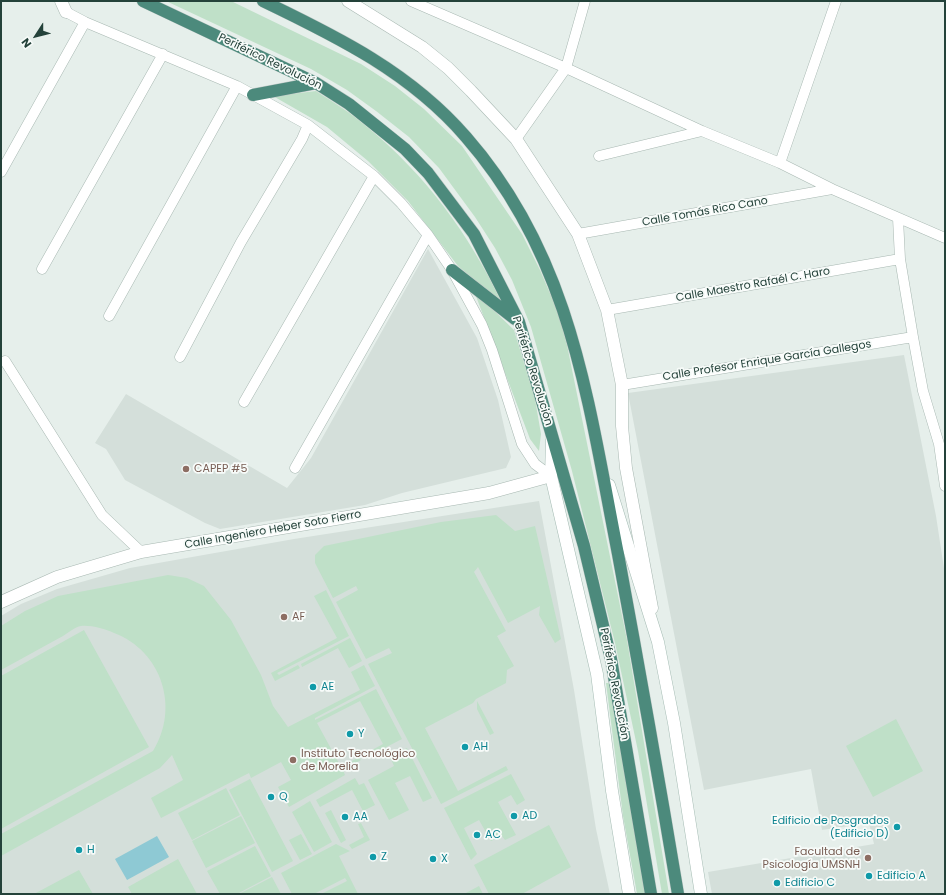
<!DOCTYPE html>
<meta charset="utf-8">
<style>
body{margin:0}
#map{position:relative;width:946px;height:895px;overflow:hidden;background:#e6efeb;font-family:Poppins,sans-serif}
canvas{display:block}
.frame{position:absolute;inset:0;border:2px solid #24423a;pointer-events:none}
.north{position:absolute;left:16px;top:16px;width:40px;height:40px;-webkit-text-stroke:3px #f7fbf9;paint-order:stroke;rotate:234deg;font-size:11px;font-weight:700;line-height:16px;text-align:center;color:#24423a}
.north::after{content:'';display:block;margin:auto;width:14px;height:18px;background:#24423a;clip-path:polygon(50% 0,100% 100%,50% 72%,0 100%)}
</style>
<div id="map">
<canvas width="946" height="895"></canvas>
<div class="frame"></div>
<div class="north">N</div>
</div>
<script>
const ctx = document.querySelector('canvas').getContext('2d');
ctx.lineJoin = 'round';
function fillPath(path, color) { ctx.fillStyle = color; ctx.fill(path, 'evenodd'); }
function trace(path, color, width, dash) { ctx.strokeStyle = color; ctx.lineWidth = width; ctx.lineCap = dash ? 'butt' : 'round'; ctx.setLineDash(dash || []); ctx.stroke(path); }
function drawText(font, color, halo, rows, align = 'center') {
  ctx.font = font + ' Poppins,sans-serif'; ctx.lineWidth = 3.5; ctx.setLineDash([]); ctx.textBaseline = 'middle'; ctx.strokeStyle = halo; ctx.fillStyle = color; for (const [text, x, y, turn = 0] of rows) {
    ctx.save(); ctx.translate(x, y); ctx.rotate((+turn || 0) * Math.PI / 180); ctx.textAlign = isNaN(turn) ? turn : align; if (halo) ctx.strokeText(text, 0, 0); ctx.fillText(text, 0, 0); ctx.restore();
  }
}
const built = new Path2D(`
 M428,249L477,338L498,400L511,457L506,468L402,493L365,505L220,529L205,523L125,480L106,449L95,443L126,394L287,488L311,458Z
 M904,355L936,516L945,575V894H712L708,872L874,844L869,823L822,830L811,769L704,790L628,393Z
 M539,501L574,690L596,829L610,894H1V616L21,604L57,589L130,568L294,539Z`);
const green = new Path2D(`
 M166,1H231L361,64L395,86L424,109L462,146L522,234L540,270L558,312L567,345L627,640L669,894H662L638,751L615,643L572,471L531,327L512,280L495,248L475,217L439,168L409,137L376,111L347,90L311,69Z
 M316,91C333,102 351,113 366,126C426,175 469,234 502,303L458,266L408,201L368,161L327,127L273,96Z
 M474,291L514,330L535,399L541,434L539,451L530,439Z
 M496,515L515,531L535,526L561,639L555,643L539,615L540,606L508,623L478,567L474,572L506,631L497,636L514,666L507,670L506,683L476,699L473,703L425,728L458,791L506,766L508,770L441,804L368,664L392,653L389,648L366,659L336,602L358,590L356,586L333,598L315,563V555L324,546L441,522Z
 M168,575L187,578L204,586L231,620L261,675L273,706L288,727L360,690L351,672L364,665L375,686L315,718V720L376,689L402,739L365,758L363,755L383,744L360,701L317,723L341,767L359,757L361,760L343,770L345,775L289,807L278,787L291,780L281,762L251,778L249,773L161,818L151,798L183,780L172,755L160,768L1,856V834L153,751C180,708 162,651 114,633C105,629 91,625 81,626C75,627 68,633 63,636C42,647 22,659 1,670V626L25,611L58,596Z
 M326,590L349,636L277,673L279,675L298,665L300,668L275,681L271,673L337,638L314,596Z
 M84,630L149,747L1,829V676Z
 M350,638L362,661L349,668L338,648L302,667L301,664Z
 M606,683H609L610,686L645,894H637L623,816Z
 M477,701L494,733L490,735L477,709Z
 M896,719L923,771L873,797L846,746Z
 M407,748L432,798L423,802L410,776L395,783L409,810L389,820L368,780L394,766L390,757L398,753L400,757L405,755L403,750Z
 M511,774L525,800L517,805L511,795L498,802L516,835L505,840L502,836L491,841L479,820L464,828L477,854L471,860L444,808Z
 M355,778L359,785L364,783L375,805L363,811L352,790L320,807L316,800Z
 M250,779L293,861L272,872L229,790Z
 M226,788L240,815L192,840L178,813Z
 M310,801L332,842L314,852L292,812Z
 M331,810L346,840L341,843L325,813Z
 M241,816L255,843L206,868L192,841Z
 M361,823L370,840L352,849L349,845L364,837L358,824Z
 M549,825L571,867L522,894H489L474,865Z
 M301,834L312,854L300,860L289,840Z
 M336,844L350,851L339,856L358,894H321L347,881L345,878L314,894H292L281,873Z
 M255,846L271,876L237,894H220L207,871Z
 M178,859L197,894H132L128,887Z
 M79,870L93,894H34Z
 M272,877L281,894H239Z
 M479,886L483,894H464Z`);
const water = new Path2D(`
 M157,836L169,857L127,880L115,859Z`);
const minor = new Path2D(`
 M411,1L566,68L702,131L780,163L832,189L945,238
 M66,12L85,22L237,86L308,125L374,176L401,203L428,235L452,270L482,325L492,350L522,444L535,464L551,476
 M516,139L566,68L585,1
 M599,156L702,131
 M780,163L836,1
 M1,172L85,22
 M898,218L900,259L913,337L923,391L939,444L945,486
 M578,234L832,189
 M42,269L163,54
 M607,310L900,259
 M109,316L237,86
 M180,357L241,242L302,139L308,125
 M5,361L102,515L141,552
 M622,385L913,337
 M244,402L374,176
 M295,468L428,235`);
const tertiary = new Path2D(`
 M61,1L66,12
 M348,1L422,47L448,68L471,91L516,139L578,234L607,310L622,385V426L626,468L652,608
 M1,602L57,577L141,552L489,493L551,476`);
const secondary = new Path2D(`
 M552,440L551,476L597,674L612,791L629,894
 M609,485L658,642L674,723L701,894`);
const trunk = new Path2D(`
 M143,1L316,83L349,104L405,149L428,173L474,234L519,322L584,546L611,659L651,894
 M263,1C338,37 411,73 466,137C572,258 588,402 618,554C639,667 659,780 678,894
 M253,95L316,83
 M452,270L515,319`);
const markers = [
 [186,469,4,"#8d6e63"],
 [284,617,4,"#8d6e63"],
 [313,687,4,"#0f9aa8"],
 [350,734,4,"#0f9aa8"],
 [465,747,4,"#0f9aa8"],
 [293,760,4,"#8d6e63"],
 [271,797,4,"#0f9aa8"],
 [514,816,4,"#0f9aa8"],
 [345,817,4,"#0f9aa8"],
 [897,827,4,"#0f9aa8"],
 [477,835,4,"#0f9aa8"],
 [79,850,4,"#0f9aa8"],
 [373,857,4,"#0f9aa8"],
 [868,858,4,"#8d6e63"],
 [433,859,4,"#0f9aa8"],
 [869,876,4,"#0f9aa8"],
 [777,883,4,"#0f9aa8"]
];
const streetNames = [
 ["Periférico Revolución",270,62,26],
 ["Calle Tomás Rico Cano",705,212,-10],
 ["Calle Maestro Rafaél C. Haro",753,285,-10],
 ["Calle Profesor Enrique García Gallegos",767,361,-9],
 ["Periférico Revolución",532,371,73],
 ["Calle Ingeniero Heber Soto Fierro",273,530,-10],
 ["Periférico Revolución",614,684,79]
];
const educationNames = [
 ["CAPEP #5",194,469],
 ["AF",292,617],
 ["Instituto Tecnológico",301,754],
 ["de Morelia",301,767],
 ["Facultad de",860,852,"right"],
 ["Psicología UMSNH",860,865,"right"]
];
const cultureNames = [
 ["AE",321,687],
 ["Y",358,734],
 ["AH",473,747],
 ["Q",279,797],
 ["AD",522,816],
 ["AA",353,817],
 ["Edificio de Posgrados",889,821,"right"],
 ["(Edificio D)",889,834,"right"],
 ["AC",485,835],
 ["H",87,850],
 ["Z",381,857],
 ["X",441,859],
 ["Edificio A",877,876],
 ["Edificio C",785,883]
];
fillPath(built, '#d4dfda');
fillPath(green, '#bfe0c8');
fillPath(water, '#8ec9d4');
trace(minor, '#a8b8b2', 11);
trace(tertiary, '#a8b8b2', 13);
trace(secondary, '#a4bbb3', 13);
trace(trunk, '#c2cac8', 13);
trace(minor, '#fff', 10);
trace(tertiary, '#fff', 12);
trace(secondary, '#fff', 12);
trace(trunk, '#4c8a7c', 12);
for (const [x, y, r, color] of markers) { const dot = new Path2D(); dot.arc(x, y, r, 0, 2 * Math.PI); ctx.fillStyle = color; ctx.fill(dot); trace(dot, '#f7fbf9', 1.5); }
drawText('11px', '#24423a', '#f7fbf9', streetNames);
drawText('11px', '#785e54', '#f7fbf9', educationNames, 'left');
drawText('11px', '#0d838f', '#f7fbf9', cultureNames, 'left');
</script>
